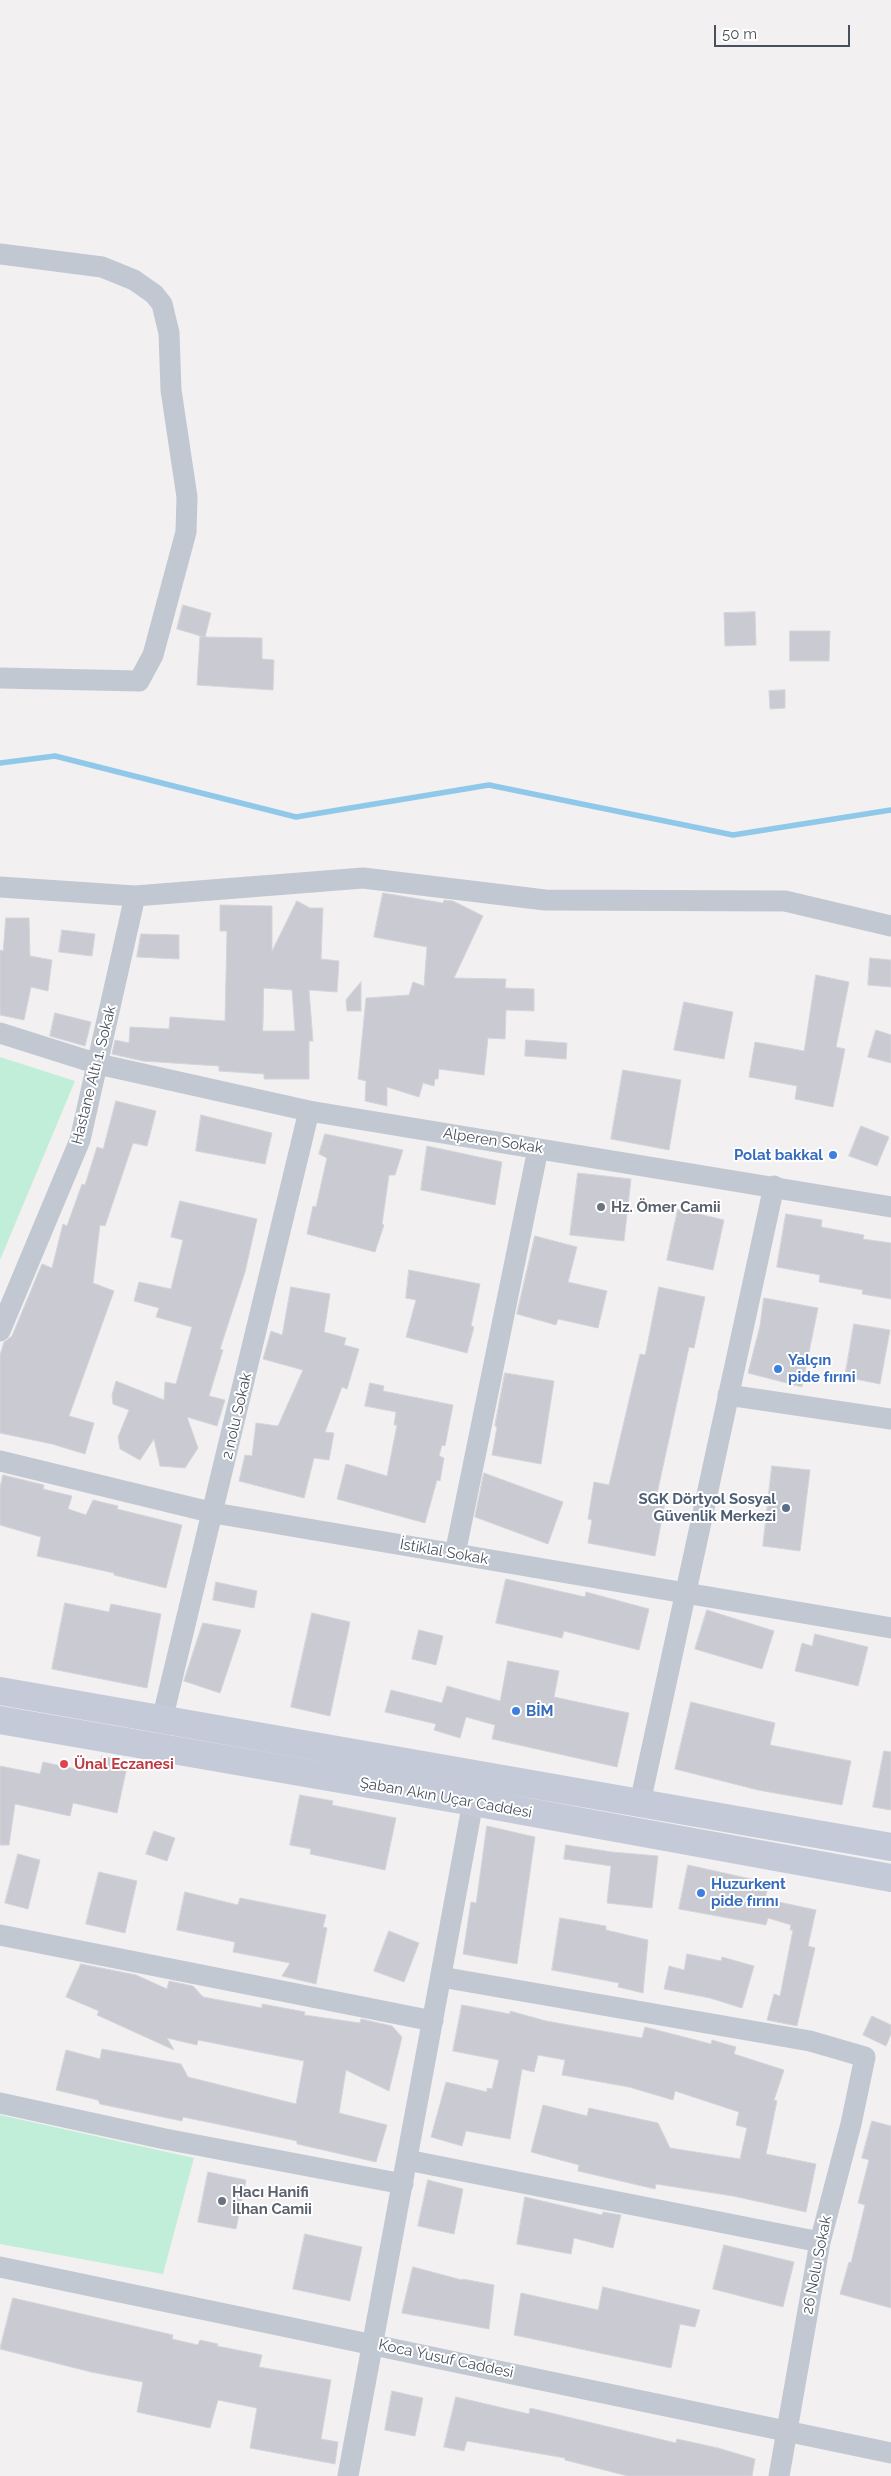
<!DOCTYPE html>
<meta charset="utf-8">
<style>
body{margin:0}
#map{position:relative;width:891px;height:2476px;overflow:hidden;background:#f2f0f0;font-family:Raleway,sans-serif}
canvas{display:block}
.scale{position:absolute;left:714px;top:25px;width:136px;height:22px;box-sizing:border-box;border:2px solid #49505d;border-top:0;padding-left:6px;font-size:15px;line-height:18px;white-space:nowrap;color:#49505d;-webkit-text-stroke:4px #fff;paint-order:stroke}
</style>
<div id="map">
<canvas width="891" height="2476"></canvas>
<div class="scale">50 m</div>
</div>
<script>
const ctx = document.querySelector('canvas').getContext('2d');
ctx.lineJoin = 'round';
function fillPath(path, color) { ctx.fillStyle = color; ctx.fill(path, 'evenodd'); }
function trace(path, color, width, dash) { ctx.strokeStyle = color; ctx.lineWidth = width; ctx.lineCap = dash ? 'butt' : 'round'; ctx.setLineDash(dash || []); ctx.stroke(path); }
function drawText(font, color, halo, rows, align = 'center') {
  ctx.font = font + ' Raleway,sans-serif'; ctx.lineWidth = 4; ctx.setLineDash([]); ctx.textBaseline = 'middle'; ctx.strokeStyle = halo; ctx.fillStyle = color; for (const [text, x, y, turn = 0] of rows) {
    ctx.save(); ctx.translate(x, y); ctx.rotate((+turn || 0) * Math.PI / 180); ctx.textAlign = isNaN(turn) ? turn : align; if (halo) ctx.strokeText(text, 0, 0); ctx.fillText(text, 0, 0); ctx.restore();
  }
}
const green = new Path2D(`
 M0,1057L75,1081L0,1260Z
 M0,2115L194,2158L163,2274L0,2244Z`);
const stream = new Path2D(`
 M0,763L55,756L296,817L489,785L733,835L891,810`);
const building = new Path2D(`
 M183,605L211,613L205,637L262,638V659L274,660L273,690L197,685L200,636L204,637L177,629Z
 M755,612L756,645L725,646L724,613Z
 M790,631H830L829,661H790Z
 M785,690V708L770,709L769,691Z
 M383,893L443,903L444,900L453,901L483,916L454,978L506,979L505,988L534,989V1011L506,1010L505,1039L488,1038L484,1075L439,1069L438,1079H435L434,1086L423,1083L419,1097L387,1087V1106L365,1101L366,1081L358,1079L366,998L409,995L413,982L424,986L427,947L374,937Z
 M297,901L310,908H323L321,959L339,961L337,992L309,990L313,1041H309V1079H264V1074L219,1071V1066L143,1061L112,1054L115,1040L129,1043L130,1027L169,1029L170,1017L225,1021L227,931H220V905L272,906V951ZM264,988L292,990L295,1031H263Z
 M6,918H29L30,956L52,960L48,991L31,987L24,1020L0,1015V950L3,951Z
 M62,930L95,934L92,956L59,952Z
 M141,934L179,935V959L137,957Z
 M870,958L891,960V987L868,985Z
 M816,975L849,982L836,1047L845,1049L833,1107L795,1099L797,1086L749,1077L755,1042L804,1051Z
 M361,982V1011H347L346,1000Z
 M684,1002L733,1012L724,1059L674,1050Z
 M55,1013L91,1022L85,1046L50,1036Z
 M876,1030L891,1035V1063L868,1057Z
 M526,1040L567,1043L566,1059L525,1056Z
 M623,1070L681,1080L669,1150L611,1139Z
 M116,1101L156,1111L147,1146L133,1143L105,1226L100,1225L93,1283L114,1291L69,1416L94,1423L85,1454L52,1444L0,1433V1355L4,1342L12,1336L42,1264L52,1268L63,1224L67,1226L82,1184L85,1185L97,1147L103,1149Z
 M201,1115L272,1133L265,1164L196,1151Z
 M861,1126L889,1137L877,1166L849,1156Z
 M325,1134L403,1150L395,1175H389L382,1224L384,1225L375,1252L307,1234L313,1206L316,1207L327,1158L319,1154Z
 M427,1146L502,1162L495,1205L421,1190Z
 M578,1173L631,1179L624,1241L570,1235Z
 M180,1201L257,1219L245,1272L220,1349L223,1350L209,1396L225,1400L217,1426L187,1417L198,1448L185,1468L160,1466L154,1439L140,1460L120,1449L118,1437L129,1410L113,1404L112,1395L116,1381L164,1400L165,1382L176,1384L192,1327L156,1317L159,1308L134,1301L139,1282L171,1289L183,1240L171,1237Z
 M678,1209L724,1220L713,1270L667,1260Z
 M786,1214L822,1220L821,1227L864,1235L863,1239L891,1243V1299L862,1294L863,1290L819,1282L820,1275L777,1267Z
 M535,1236L577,1247L568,1282L607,1291L598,1328L558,1319L556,1325L517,1314Z
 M409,1270L480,1284L471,1326L474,1327L467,1353L406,1337L416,1300L406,1298Z
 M291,1287L330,1294L324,1332L346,1338L344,1345L359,1349L347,1389L342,1387L325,1432L334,1433L329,1460L314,1458L304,1498L239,1481L245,1455L252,1456L256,1423L278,1426L303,1370L263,1359L271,1331L282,1335Z
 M659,1287L705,1297L694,1348L689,1347L657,1494L666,1496L655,1556L588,1543L592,1520L588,1519L594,1482L609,1485L640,1354L645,1355Z
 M764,1298L818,1308L802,1387L748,1373L760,1326Z
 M854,1324L890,1330L880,1384L845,1377Z
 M505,1373L554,1381L541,1464L492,1455L497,1427L495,1426Z
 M370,1383L384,1386L383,1391L453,1405L445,1446L442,1445L439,1456L444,1458L440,1481L437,1480L425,1523L337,1499L346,1464L387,1476L397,1425H394L396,1412L365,1406Z
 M772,1466L810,1470L800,1551L763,1546Z
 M484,1473L563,1502L548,1544L475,1517Z
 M3,1475L44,1485L43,1489L72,1496L68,1509L86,1515L93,1500L118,1506L117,1509L182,1525L166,1588L114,1575V1573L37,1556L41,1537L0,1525V1488Z
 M506,1579L585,1597L586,1592L649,1609L639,1650L564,1631L562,1638L496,1623Z
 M216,1582L257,1591L254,1608L213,1600Z
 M65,1603L109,1612L111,1604L161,1614L147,1688L52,1669Z
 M707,1610L774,1631L762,1669L695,1649Z
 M312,1613L350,1622L330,1716L291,1707Z
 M203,1623L241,1630L220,1693L184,1681Z
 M419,1630L443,1636L436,1665L412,1659Z
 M815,1634L868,1647L858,1686L795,1671L802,1643L812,1646Z
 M508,1661L559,1671L554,1697L629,1713L617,1767L492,1739L495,1725L466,1717L460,1738L434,1730L436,1724L385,1712L391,1690L442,1703L447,1686L500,1701Z
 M691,1702L775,1723L770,1745L851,1761L842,1805L758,1790L675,1769Z
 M884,1751L891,1752V1810L873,1807Z
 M102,1756L128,1762L117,1813L73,1803L70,1816L15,1804L9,1845H0V1766L40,1774L43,1762L85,1771L87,1762L100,1765Z
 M300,1795L333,1801L332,1805L396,1818L385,1870L310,1854L311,1849L290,1845Z
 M487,1826L535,1837L517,1964L463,1954L471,1902L476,1903Z
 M154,1831L175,1838L167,1861L146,1854Z
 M566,1845L612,1852L658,1856L652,1908L607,1903L611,1866L564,1859Z
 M18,1854L40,1860L28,1909L5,1903Z
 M688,1865L769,1883L765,1899L816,1910L808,1946L815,1948L797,2026L767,2020L774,1994L780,1996L793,1930H790L791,1925L768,1918L766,1925L679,1909Z
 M99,1872L137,1881L125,1933L86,1924Z
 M185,1892L238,1905L240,1898L326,1915L323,1927L327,1928L316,1984L282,1976L290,1963L233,1952L235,1942L177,1930Z
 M560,1918L606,1926V1930L648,1940L643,1993L618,1987L619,1983L552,1970Z
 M389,1931L419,1943L404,1982L374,1971Z
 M687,1954L721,1961L722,1957L754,1966L742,2008L710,1998L664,1989L669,1966L684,1970Z
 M81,1964L136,1975L167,1989L169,1981L193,1986L203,1997L262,2008V2004L305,2012L304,2015L360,2023L361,2019L392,2026L402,2037L389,2091L346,2070L339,2113L387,2125L376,2162L297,2144V2141L241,2129L183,2117L182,2121L100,2104L98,2100L56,2090L66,2050L100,2059L102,2049L181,2064L188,2077L296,2104L304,2061L198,2040L197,2045L167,2038L174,2050L97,2015L99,2011L66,1997Z
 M462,2005L510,2014V2011L546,2021L642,2038L645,2027L711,2044L712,2040L736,2047L734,2054L784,2070L774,2100L777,2101L766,2154L816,2164L806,2212L733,2196L656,2184L655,2189L578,2171L579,2165L531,2152L543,2105L587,2116L589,2108L658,2123L670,2148L740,2159L747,2128L736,2125L739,2112L675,2091L673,2100L629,2087L562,2075L565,2060L538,2055L534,2072L522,2069L510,2139L466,2131L462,2146L431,2137L446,2082L487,2092V2088L492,2089L499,2060L453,2051Z
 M872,2016L891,2025V2034L886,2046L863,2035Z
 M872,2121L891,2126V2308L840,2294L849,2262L851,2263L865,2205L858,2203L869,2160L862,2158Z
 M208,2172L246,2180L236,2229L198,2222Z
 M428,2180L463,2189L454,2234L418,2226Z
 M525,2197L602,2215L603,2212L621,2215L613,2248L574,2238L571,2254L517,2244Z
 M305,2234L362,2247L350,2301L293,2289Z
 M724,2245L794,2262L783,2307L713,2289Z
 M413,2267L462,2280L463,2279L494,2285L489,2329L402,2313Z
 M603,2287L700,2310L695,2327L680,2324L671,2368L514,2335L521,2293L598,2310Z
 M13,2298L173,2335L172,2339L198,2345L200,2340L218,2344L217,2346L262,2355L259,2367L331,2380L321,2439L338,2442L335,2464L250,2448L257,2408L218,2400L210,2428L137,2412L143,2382L91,2372L0,2349Z
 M392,2391L423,2398L415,2436L385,2430Z
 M456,2397L529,2414L530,2408L676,2443L677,2439L718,2448L755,2459L752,2476H628L565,2460V2458L467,2441L464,2451L444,2447Z`);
const minor = new Path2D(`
 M0,254L102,267L134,280L154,294L162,304L169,333L171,390L187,497L186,532L153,655L139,681L0,678
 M0,887L135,896L363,878L545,900L785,901L891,926
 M0,1033L98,1064L309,1111L891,1207
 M0,1331L80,1140L135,896
 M728,1395L891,1419
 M0,1461L214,1513L891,1628
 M455,1554L538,1149
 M162,1720L309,1111
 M640,1803L774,1186
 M0,1935L433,2021
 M441,1977L810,2041L865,2057L851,2124L820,2242L779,2476
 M0,2103L165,2139L403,2184
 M407,2160L820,2242
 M0,2267L891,2453
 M348,2476L473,1802`);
const secondary = new Path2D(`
 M0,1691L891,1847
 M0,1720L473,1802L891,1878`);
const markers = [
 [833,1155,5,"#3f7fe0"],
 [601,1207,5,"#6b7280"],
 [778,1369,5,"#3f7fe0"],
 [786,1508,5,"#5c6f8a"],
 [516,1711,5,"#3f7fe0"],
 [64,1764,5,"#e0444e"],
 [701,1893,5,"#3f7fe0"],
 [222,2201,5,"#6b7280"]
];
const streetNames = [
 ["Hastane Altı 1. Sokak",94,1075,-76],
 ["Alperen Sokak",493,1141,9],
 ["2 nolu Sokak",237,1416,-77],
 ["İstiklal Sokak",444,1552,10],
 ["Şaban Akın Uçar Caddesi",446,1798,10],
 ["26 Nolu Sokak",817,2265,-79],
 ["Koca Yusuf Caddesi",446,2359,12]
];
const shopNames = [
 ["Polat bakkal",823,1155,"right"],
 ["Yalçın",788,1360],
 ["pide fırıni",788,1377],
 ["BİM",526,1711],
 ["Huzurkent",711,1884],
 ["pide fırını",711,1901]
];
const worshipNames = [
 ["Hz. Ömer Camii",611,1207],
 ["Hacı Hanifi",232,2192],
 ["İlhan Camii",232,2209]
];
const serviceNames = [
 ["SGK Dörtyol Sosyal",776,1499],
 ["Güvenlik Merkezi",776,1516]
];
const healthNames = [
 ["Ünal Eczanesi",74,1764]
];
fillPath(green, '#c1eed9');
trace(stream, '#90c8e9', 5.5);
fillPath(building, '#cacbd2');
trace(building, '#d4d5db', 1);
trace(minor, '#c1c8d1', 21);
trace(secondary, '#c4cad8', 28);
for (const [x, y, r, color] of markers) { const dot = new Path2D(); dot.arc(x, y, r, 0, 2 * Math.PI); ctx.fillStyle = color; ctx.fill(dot); trace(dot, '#fff', 2); }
drawText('15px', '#49505d', '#fff', streetNames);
drawText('bold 15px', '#366cbe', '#fff', shopNames, 'left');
drawText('bold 15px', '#5b616d', '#fff', worshipNames, 'left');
drawText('bold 15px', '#4e5e75', '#fff', serviceNames, 'right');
drawText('bold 15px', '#be3a42', '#fff', healthNames, 'left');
</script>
